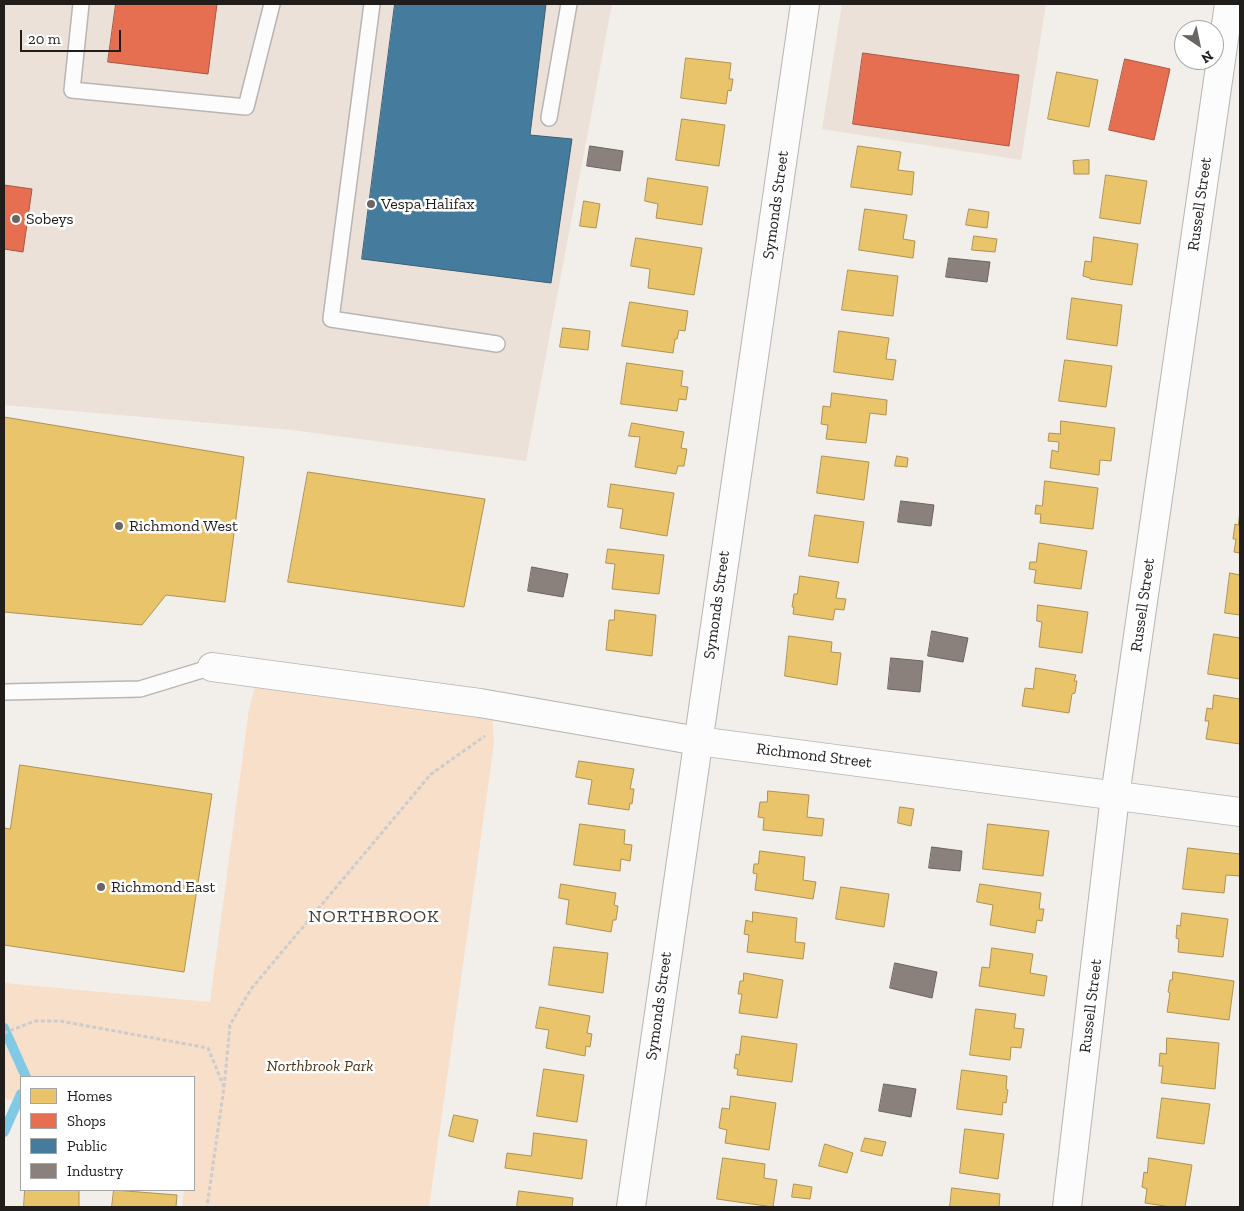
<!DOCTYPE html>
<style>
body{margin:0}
#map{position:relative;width:1244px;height:1211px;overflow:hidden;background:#f2eeea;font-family:"Zilla Slab",serif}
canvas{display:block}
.frame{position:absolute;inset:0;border:5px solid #201d1b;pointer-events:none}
.legend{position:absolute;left:20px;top:1076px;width:175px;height:115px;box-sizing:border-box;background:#fff;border:1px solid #a6a5a4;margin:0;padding:6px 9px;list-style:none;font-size:15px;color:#201d1b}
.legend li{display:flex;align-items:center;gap:10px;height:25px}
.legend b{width:25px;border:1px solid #a6a5a4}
.north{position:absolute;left:1174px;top:20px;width:50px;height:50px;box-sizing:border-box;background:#fff;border:1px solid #a6a5a4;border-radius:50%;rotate:146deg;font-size:14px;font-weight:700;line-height:20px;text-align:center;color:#201d1b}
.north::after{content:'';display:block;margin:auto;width:18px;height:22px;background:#6a6663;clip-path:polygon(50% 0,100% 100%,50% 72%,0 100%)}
.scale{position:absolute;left:20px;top:30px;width:101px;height:22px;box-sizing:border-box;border:2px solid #201d1b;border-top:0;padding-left:6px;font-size:15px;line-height:18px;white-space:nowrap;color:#201d1b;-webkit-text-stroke:4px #fff;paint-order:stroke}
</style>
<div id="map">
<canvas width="1244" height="1211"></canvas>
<div class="frame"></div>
<ul class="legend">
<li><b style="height:14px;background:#e9c46a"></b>Homes</li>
<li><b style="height:14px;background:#e76f51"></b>Shops</li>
<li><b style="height:14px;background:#457b9d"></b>Public</li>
<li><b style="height:14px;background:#8a817c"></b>Industry</li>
</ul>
<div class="north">N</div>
<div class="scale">20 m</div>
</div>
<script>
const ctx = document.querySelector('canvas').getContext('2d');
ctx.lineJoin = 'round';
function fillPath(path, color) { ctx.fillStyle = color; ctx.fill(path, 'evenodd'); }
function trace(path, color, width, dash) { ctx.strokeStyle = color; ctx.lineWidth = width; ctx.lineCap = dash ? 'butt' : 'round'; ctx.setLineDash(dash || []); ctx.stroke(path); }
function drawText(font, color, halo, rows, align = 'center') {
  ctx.font = font + ' "Zilla Slab",serif'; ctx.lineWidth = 5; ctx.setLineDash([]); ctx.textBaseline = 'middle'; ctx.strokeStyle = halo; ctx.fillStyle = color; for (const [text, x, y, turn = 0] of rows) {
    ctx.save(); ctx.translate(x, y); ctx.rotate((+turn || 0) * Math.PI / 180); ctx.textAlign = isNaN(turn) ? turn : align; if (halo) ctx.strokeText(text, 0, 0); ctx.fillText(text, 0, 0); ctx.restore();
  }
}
const built = new Path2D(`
 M4,4H612L526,461L292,430L4,405Z
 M842,4H1046L1021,160L822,129Z`);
const green = new Path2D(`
 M258,676L492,708L494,744L429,1207H182L184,1190H194V1077H21V1100L4,1099V983L210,1002L249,709Z`);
const homes = new Path2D(`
 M686,58L731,63L729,79H733L731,91L728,90L726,104L681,98Z
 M1057,72L1098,80L1089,127L1048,119Z
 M682,119L725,125L719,166L676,160Z
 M858,146L901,152L898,170L914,172L912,195L851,187Z
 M1089,160V174H1074L1073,161Z
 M1106,175L1147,181L1140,224L1100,218Z
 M648,178L708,187L702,225L656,218L658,204L645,201Z
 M584,201L600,204L596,228L580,226Z
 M865,209L907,215L903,239L915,241L913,258L859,250Z
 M969,209L989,212L987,228L966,225Z
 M974,236L997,239L995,252L972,250Z
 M1094,237L1138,244L1132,285L1090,279V278L1083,276L1085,261L1091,262Z
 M636,238L702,248L694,295L648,288L650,269L631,266Z
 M848,270L898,276L893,316L842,310Z
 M1072,298L1122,305L1117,346L1067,339Z
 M630,302L688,311L685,331L679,330L677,339H675L673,353L622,346Z
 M563,328L590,331L588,350L560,347Z
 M839,331L889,338L886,359L896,360L893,380L834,372Z
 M1065,360L1112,366L1106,407L1059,401Z
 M627,363L683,371L681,386L688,387L686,400L679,399L677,411L621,404Z
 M832,393L887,400L886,415L870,413L866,443L826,439L828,425L821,424L823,406L830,407Z
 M4,417L244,457L225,602L166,595L142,625L4,612Z
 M1061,421L1115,428L1111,461L1100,460L1099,475L1050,468L1052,450L1058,452L1059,442L1048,441L1049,433L1060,434Z
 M632,423L684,432L681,448L687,449L684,466H678L676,474L635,467L640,437L629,436Z
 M822,456L869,462L864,500L817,493Z
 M897,456L908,458L907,467L895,466Z
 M308,472L485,499L464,607L288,582Z
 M1045,481L1098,488L1093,529L1040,523L1041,514H1035L1036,505L1042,506Z
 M611,484L674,493L667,536L620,528L623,509L608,507Z
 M1240,511V553L1234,552L1236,539H1233L1235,524L1238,525Z
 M815,515L864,522L858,563L809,556Z
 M1039,543L1087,551L1081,589L1034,583L1036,570L1029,569L1030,562H1036Z
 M608,549L664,555L659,594L612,589L615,564L606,563Z
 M1230,573L1240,575V615L1225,613Z
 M800,576L839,582L836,598L846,599L844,610L835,609L833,620L793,614L794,607H792L794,594H797Z
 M1038,605L1088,612L1082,653L1039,647L1042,622L1037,621Z
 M615,610L656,615L652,656L606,650L609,620H614Z
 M1214,634L1240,638V679L1208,674Z
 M789,636L832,642L831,652L841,653L837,685L785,676Z
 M1036,668L1076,675L1074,681H1077L1075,693L1072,694L1069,713L1022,706L1025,688L1033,689Z
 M1214,695L1240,699V744L1206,739L1209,721H1205L1207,708L1212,709Z
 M579,761L634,769L630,789H634L632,804L630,803L629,810L588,804L592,780L576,777Z
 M20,765L212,794L184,972L4,945V828L10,829Z
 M768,791L809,795L807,817L824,819L822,836L763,830L764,818L758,817L760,802H767Z
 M900,807L914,809L911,826L898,823Z
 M580,824L625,830L624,844L632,845L630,861L621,859L620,871L574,865Z
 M988,824L1049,831L1043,876L983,869Z
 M1188,848L1240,854V876L1226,875L1224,893L1183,889Z
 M760,851L805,857L803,880L816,882L813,899L755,890L757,874L753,873L754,864H758Z
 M561,884L616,893L614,905L618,906L616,920H613L611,932L566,924L569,900L559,898Z
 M980,884L1041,893L1039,909H1044L1042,921L1037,920L1035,933L990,925L993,905L977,902Z
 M841,887L889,894L884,927L836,919Z
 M753,912L797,918L795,942L805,943L803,959L747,952L749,935L744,934L746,920L752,922Z
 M1182,913L1228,919L1223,957L1178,952L1179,939L1176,938L1177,925L1180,926Z
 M554,947L608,953L603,993L549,985Z
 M992,948L1033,954L1030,973L1047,976L1044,996L979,986L982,967L989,968Z
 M1173,972L1234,981L1229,1020L1167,1012L1170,993L1168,992L1170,980H1172Z
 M744,973L783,980L777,1018L739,1013L742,994H738L740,981H743Z
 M540,1007L590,1016L587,1033L592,1034L590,1047L586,1046L585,1056L546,1048L549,1030L536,1028Z
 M976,1009L1016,1014L1014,1028L1024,1029L1021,1048L1011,1047L1010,1060L970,1055Z
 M742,1036L797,1044L792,1082L737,1075L738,1069L734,1068L736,1054L739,1055Z
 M1167,1038L1219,1043L1215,1089L1161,1083L1163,1066H1159L1160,1053L1166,1054Z
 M544,1069L584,1075L577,1122L537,1116Z
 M962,1070L1007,1076L1006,1089L1008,1090L1006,1103L1003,1102L1002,1115L957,1109Z
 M731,1096L776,1103L769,1150L725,1143L727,1130L719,1128L722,1108L729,1109Z
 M1162,1098L1210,1104L1204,1144L1157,1138Z
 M454,1115L478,1120L473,1142L449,1136Z
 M965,1129L1004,1134L998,1179L960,1173Z
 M534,1133L587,1140L582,1179L505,1168L507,1153L531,1156Z
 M865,1138L886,1142L882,1156L861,1151Z
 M825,1144L853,1153L847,1173L819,1166Z
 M723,1158L765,1164L764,1178L777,1180L773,1207L717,1199Z
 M1149,1158L1192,1165L1185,1207H1171L1145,1203L1147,1189L1142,1187L1144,1172L1147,1173Z
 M794,1184L812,1187L810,1199L792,1197Z
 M952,1188L1000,1194L999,1207H950Z
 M25,1190H79V1207H24Z
 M114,1190L177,1195L176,1207H112Z
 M519,1191L573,1198L572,1207H517Z`);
const shops = new Path2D(`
 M116,4H217L208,74L108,62Z
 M863,53L1019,75L1009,146L853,124Z
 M1125,59L1170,69L1154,140L1109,130Z
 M4,185L32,189L23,252L4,249Z`);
const public = new Path2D(`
 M395,4H546L530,135L572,139L551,283L362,259Z`);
const industry = new Path2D(`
 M590,146L623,151L620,171L587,166Z
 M949,258L990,262L987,282L946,277Z
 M901,501L934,505L931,526L898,522Z
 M532,567L568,574L563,597L528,591Z
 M932,631L968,638L963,662L928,656Z
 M891,658L923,661L920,692L888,689Z
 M932,847L962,851L960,871L929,868Z
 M895,963L937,972L932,998L890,988Z
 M884,1084L916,1089L911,1117L879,1111Z`);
const stream = new Path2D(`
 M4,1028L26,1077
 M4,1132L21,1094`);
const path = new Path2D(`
 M4,1033L35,1021H60L208,1048L224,1087L207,1207
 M224,1087L230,1025L251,989L431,774L485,736`);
const service = new Path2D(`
 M81,4L72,90L246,107L272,4
 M372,4L331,319L497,344
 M549,118L569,4
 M4,692L140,689L212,667`);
const minor = new Path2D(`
 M212,667L480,703L698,741L1240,812
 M631,1207L805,4
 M1067,1207L1115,796L1229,4`);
const markers = [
 [371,204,5,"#6a6663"],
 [16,219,5,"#6a6663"],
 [119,526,5,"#6a6663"],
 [101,887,5,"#6a6663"]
];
const poiNames = [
 ["Vespa Halifax",381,204],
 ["Sobeys",26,219],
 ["Richmond West",129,526],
 ["Richmond East",111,887]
];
const streetNames = [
 ["Russell Street",1200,204,-82],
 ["Symonds Street",776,205,-82],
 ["Symonds Street",717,605,-82],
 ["Russell Street",1143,605,-82],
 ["Richmond Street",814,756,7],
 ["Symonds Street",659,1006,-82],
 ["Russell Street",1091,1006,-83]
];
const parkNames = [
 ["Northbrook Park",320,1066]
];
const neighbourhoodNames = [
 ["NORTHBROOK",374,917]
];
fillPath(built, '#ebe1d8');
fillPath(green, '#f7dfca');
fillPath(homes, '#e9c46a');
trace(homes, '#ad9252', 1);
fillPath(shops, '#e76f51');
trace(shops, '#ab5641', 1);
fillPath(public, '#457b9d');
trace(public, '#3a5f76', 1);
fillPath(industry, '#8a817c');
trace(industry, '#6a635f', 1);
trace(stream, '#81cae5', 10);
trace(service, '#b8b5b2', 18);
trace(minor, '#b8b5b2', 30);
trace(path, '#cdcccb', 3, [4, 2.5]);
trace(service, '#fdfcfc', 15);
trace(minor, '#fdfcfc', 28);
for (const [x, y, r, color] of markers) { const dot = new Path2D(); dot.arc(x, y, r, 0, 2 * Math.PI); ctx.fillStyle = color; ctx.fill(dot); trace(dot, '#fff', 2); }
drawText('16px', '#201d1b', '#fff', poiNames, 'left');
drawText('16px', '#201d1b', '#fff', streetNames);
drawText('italic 16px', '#4d3216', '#fff', parkNames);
ctx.letterSpacing = '1px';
drawText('18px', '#443e38', '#fff', neighbourhoodNames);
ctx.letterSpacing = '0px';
</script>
